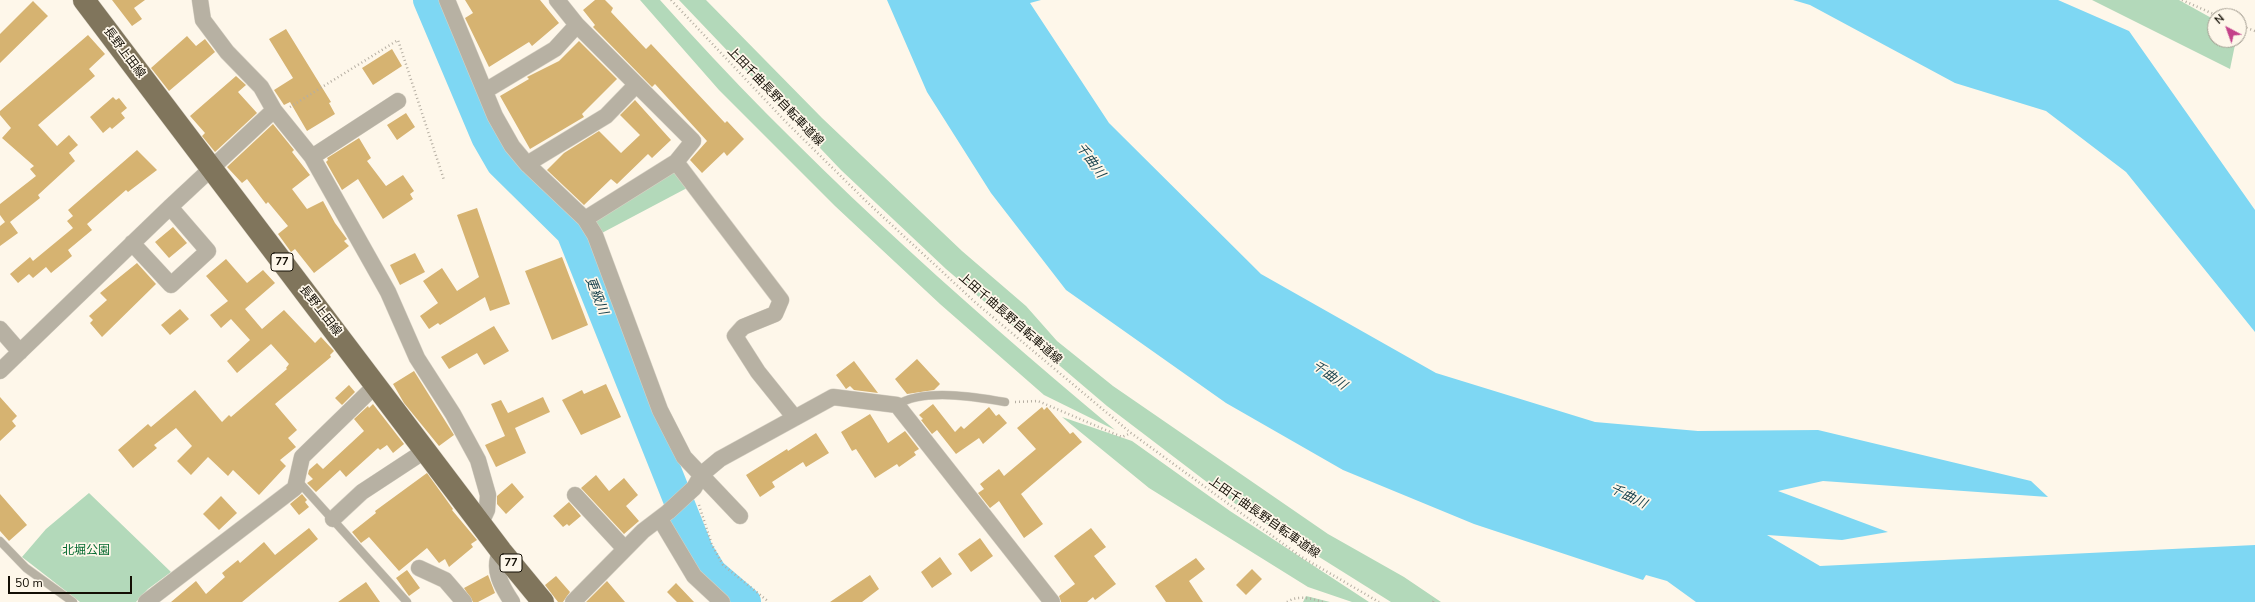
<!DOCTYPE html>
<meta charset="utf-8">
<style>
body{margin:0}
#map{position:relative;width:2255px;height:602px;overflow:hidden;background:#fef7ea;font-family:"Nunito Sans",sans-serif}
canvas{display:block}
.north{position:absolute;left:2207px;top:8px;width:40px;height:40px;box-sizing:border-box;background:#fef7ea;border:1px solid #a09a8e;border-radius:50%;rotate:319deg;font-size:11px;font-weight:700;line-height:16px;text-align:center;color:#130e04}
.north::after{content:'';display:block;margin:auto;width:14px;height:18px;background:#c4428a;clip-path:polygon(50% 0,100% 100%,50% 72%,0 100%)}
.scale{position:absolute;left:8px;top:576px;width:124px;height:18px;box-sizing:border-box;border:2px solid #130e04;border-top:0;padding-left:5px;font-size:12px;line-height:14px;white-space:nowrap;color:#130e04;-webkit-text-stroke:3px #fef7ea;paint-order:stroke}
</style>
<div id="map">
<canvas width="2255" height="602"></canvas>
<div class="north">N</div>
<div class="scale">50 m</div>
</div>
<script>
const ctx = document.querySelector('canvas').getContext('2d');
ctx.lineJoin = 'round';
function fillPath(path, color) { ctx.fillStyle = color; ctx.fill(path, 'evenodd'); }
function trace(path, color, width, dash) { ctx.strokeStyle = color; ctx.lineWidth = width; ctx.lineCap = dash ? 'butt' : 'round'; ctx.setLineDash(dash || []); ctx.stroke(path); }
function drawText(font, color, halo, rows, align = 'center') {
  ctx.font = font + ' "Nunito Sans","Noto Sans JP",sans-serif'; ctx.lineWidth = 3.5; ctx.setLineDash([]); ctx.textBaseline = 'middle'; ctx.strokeStyle = halo; ctx.fillStyle = color; for (const [text, x, y, turn = 0] of rows) {
    ctx.save(); ctx.translate(x, y); ctx.rotate((+turn || 0) * Math.PI / 180); ctx.textAlign = isNaN(turn) ? turn : align; if (halo) ctx.strokeText(text, 0, 0); ctx.fillText(text, 0, 0); ctx.restore();
  }
}
const green = new Path2D(`
 M640,0H660C799,156 955,296 1115,430L1044,395L940,304L835,206L719,90Z
 M679,0H706L822,118L962,251L1026,306L1057,341L1113,386L1328,534L1404,577L1441,602H1391L1241,508L1107,406L946,269L841,170Z
 M2092,0H2179L2215,20V40H2236L2230,69Z
 M672,172L675,173L687,188L600,234L596,224L597,219Z
 M1062,417L1132,441L1230,511L1369,602H1352L1308,587L1149,488Z
 M89,493L171,572L148,589L136,602H80L22,557L46,529Z
 M1306,596L1330,602H1303Z`);
const water = new Path2D(`
 M887,0H1041L1030,3L1109,123L1261,274L1436,373L1595,422L1698,431L1818,430L2031,481L2048,497L1823,481L1778,491L1888,532L1842,540L1767,535L1820,566L2255,545V602H1696L1667,581L1646,575L1643,580L1474,524L1343,470L1226,403L1066,290L991,193L927,92Z
 M1793,0H2058L2129,31L2255,210V332L2126,172L2046,111L1955,83L1810,5Z`);
const river = new Path2D(`
 M428,0L486,137L501,163L571,232L699,552L712,573L746,602`);
const building = new Path2D(`
 M112,0H145L134,8L142,19L132,26Z
 M465,0H540L559,23L532,46L529,42L489,67L465,18L473,13Z
 M595,0H605L613,8L611,12L646,49L651,44L725,123L727,121L744,139L727,156L724,152L702,173L690,160L707,141L655,84L652,87L593,27L595,25L583,10Z
 M33,1L48,16L0,63V34Z
 M286,29L331,102L329,103L335,114L307,131L290,102L284,105L274,90L293,78L269,39Z
 M88,35L105,54L89,69L95,76L38,125L57,146L69,135L78,145L69,153L75,161L38,195L40,198L10,222L18,233L0,246V226L5,222L0,215V204L36,176L30,169L34,166L2,138L11,128L0,115V111Z
 M187,36L196,46L205,39L215,52L169,91L151,68Z
 M579,41L617,79L582,114L584,117L530,149L500,96L529,79L527,77L559,61Z
 M392,49L402,66L373,85L362,68Z
 M236,76L246,85L238,92L257,113L215,152L202,136L205,133L190,116Z
 M113,97L116,100L119,98L127,108L121,113L125,118L112,129L110,127L103,133L90,117Z
 M635,100L671,140L652,158L648,154L617,184L611,179L584,205L547,170L564,153L599,131L621,153L640,135L620,115Z
 M406,113L415,127L397,140L387,125Z
 M273,124L294,150L292,152L310,175L292,189L307,209L323,201L335,223L347,239L344,241L349,246L314,273L295,249L291,252L278,234L288,226L268,202L266,204L247,179L242,183L227,167Z
 M359,138L371,158L367,161L386,186L403,175L414,191L410,194L413,199L383,219L358,179L342,190L326,162L328,160L327,158Z
 M137,150L157,170L128,192L126,190L87,224L92,230L68,250L72,256L51,273L46,267L33,278L29,274L18,283L10,274L30,257L33,261L73,228L67,221L73,216L68,210Z
 M477,208L510,304L490,311L485,297L440,325L438,323L429,329L420,316L438,303L423,281L442,268L457,291L479,277L457,215Z
 M173,227L187,243L169,258L155,242Z
 M415,253L425,272L400,285L390,265Z
 M562,257L588,325L552,340L525,271Z
 M226,259L247,283L263,270L275,283L245,309L262,329L284,310L315,343L321,337L334,351L330,355L331,357L275,404L297,430L288,438L296,447L280,460L286,466L259,495L233,470L228,476L208,457L191,475L177,461L192,446L176,428L154,445L157,448L133,468L118,450L148,424L151,427L195,390L222,422L229,415L231,417L287,369L286,368L289,364L271,344L237,373L227,361L250,340L231,319L221,328L210,315L228,301L206,276Z
 M137,263L156,284L102,337L90,323L93,320L89,316L107,300L100,293Z
 M180,309L189,319L170,335L161,325Z
 M494,326L509,351L484,365L477,353L449,369L441,357Z
 M917,359L940,384L934,390L907,394L895,379Z
 M854,361L878,393L854,390L850,386L846,389L836,375Z
 M414,371L454,435L439,446L404,403L393,384Z
 M606,384L621,417L581,435L562,400L582,390L584,394Z
 M349,385L355,392L342,405L335,398Z
 M0,397L17,416L12,421L16,426L0,441Z
 M543,397L550,412L515,428L526,453L496,467L485,445L505,436L491,404L501,400L508,413Z
 M373,404L404,444L393,453L387,445L380,450L378,448L346,477L340,470L316,492L307,483L313,479L308,474L309,470L317,463L323,469L364,431L354,419L368,406L369,408Z
 M933,404L955,432L961,426L964,429L989,407L996,416L999,414L1007,423L983,444L979,438L956,454L937,430L932,434L921,420L923,419L919,415Z
 M1042,407L1044,410L1047,407L1070,434L1073,432L1082,442L1021,494L1043,524L1024,538L999,501L990,508L978,493L984,489L980,484L999,469L1004,476L1036,449L1017,428Z
 M870,414L888,443L905,431L919,449L914,452L916,455L899,467L897,464L875,478L856,449L852,451L841,432Z
 M816,433L829,453L806,467L803,462L772,482L775,487L760,497L746,475L787,449L788,451Z
 M427,473L453,509L452,510L477,540L471,544L473,547L449,567L445,559L439,563L427,548L399,571L369,537L361,543L352,532L376,513L375,511Z
 M596,475L609,491L624,478L638,495L626,506L639,521L624,534L581,488Z
 M512,483L524,497L506,514L497,504V496Z
 M0,494L27,525L9,541L0,531Z
 M302,494L307,500L305,502L309,507L299,515L290,504Z
 M221,496L237,513L219,530L203,514Z
 M569,502L581,516L569,526L567,524L563,527L553,516Z
 M309,528L318,539L242,602H171L196,581L206,594L225,577L222,573L238,560L240,563L264,542L275,555Z
 M1091,528L1106,547L1094,556L1116,584L1095,600L1093,597L1087,602H1061L1059,596L1075,584L1054,556Z
 M980,538L993,556L971,572L958,554Z
 M940,557L952,574L932,588L921,572Z
 M1196,558L1205,569L1189,581L1203,602H1166L1155,586Z
 M1252,569L1262,579L1246,595L1236,585Z
 M407,570L420,588L409,596L396,578Z
 M488,575L495,593L478,602H473L464,588Z
 M870,575L879,589L862,602H830Z
 M556,576L570,592L563,602H558L545,585Z
 M607,581L625,602H586Z
 M366,582L380,602H338Z
 M676,583L694,602H677L667,592Z`);
const path = new Path2D(`
 M671,0L786,122L868,203L976,303L1131,433L1300,556L1379,602
 M2182,0L2218,16
 M2239,25L2255,31
 M290,107L398,40L444,180
 M1015,402L1038,401L1122,437L1131,433
 M699,505L712,545L723,565L769,602
 M1287,602C1297,595 1311,598 1323,602
 M1433,602L1435,599`);
const lane = new Path2D(`
 M897,405C923,388 976,397 1005,402
 M297,480L407,602
 M0,541L26,568L73,602`);
const street = new Path2D(`
 M200,0L203,20L227,52L261,87L274,110L312,157L388,292L417,358L453,414L478,460L488,495L487,510L481,523
 M447,0L495,116L512,146L527,164L585,219L595,235L660,410L684,457L740,516
 M557,0L577,25L693,141L676,162L585,219
 M485,91L555,49L577,25
 M312,157L398,101
 M676,162L781,300L775,314L743,327L735,336L758,372L795,418
 M527,164L606,116L636,85
 M132,243L171,285L208,251L170,207
 M0,329L20,352
 M0,371L170,207L274,110
 M575,495L625,549
 M333,519L362,492L426,450
 M660,519L694,576L722,602
 M501,551C491,569 502,587 512,602
 M419,568L445,580L464,602
 M146,602L295,488L302,457L376,385
 M573,602L643,531L668,512L694,488L702,474L720,459L833,397L897,405L1052,602`);
const primary = new Path2D(`
 M84,0L501,551L543,602`);
const shields = [
 [282,262,22],
 [511,563,22]
];
const shieldNames = [
 ["77",282,262],
 ["77",511,563]
];
const streetNames = [
 ["長野上田線",124,53,53],
 ["上田千曲長野自転車道線",775,97,46],
 ["長野上田線",320,311,52],
 ["上田千曲長野自転車道線",1010,319,41],
 ["上田千曲長野自転車道線",1264,518,35]
];
const parkNames = [
 ["北堀公園",86,551]
];
const waterNames = [
 ["千曲川",1090,161,54],
 ["更級川",596,296,68],
 ["千曲川",1329,376,36],
 ["千曲川",1628,497,26]
];
fillPath(green, '#b3d9ba');
fillPath(water, '#7ed7f3');
trace(river, '#7ed7f3', 30);
fillPath(building, '#d6b371');
trace(lane, '#d8d2c5', 9);
trace(street, '#d8d2c5', 17);
trace(primary, '#d8d2c5', 23);
trace(path, '#b5aea2', 2.5, [1, 3]);
trace(lane, '#b7b1a3', 8);
trace(street, '#b7b1a3', 16);
trace(primary, '#80755c', 22);
for (const [x, y, w] of shields) { const box = new Path2D(); box.roundRect(x - w / 2, y - 9, w, 18, 3); ctx.fillStyle = '#fef7ea'; ctx.fill(box); trace(box, '#130e04', 1); }
drawText('bold 11px', '#130e04', null, shieldNames);
drawText('12px', '#130e04', '#fef7ea', streetNames);
drawText('12px', '#056a30', '#fef7ea', parkNames);
drawText('italic 13px', '#153f4a', '#fef7ea', waterNames);
</script>
